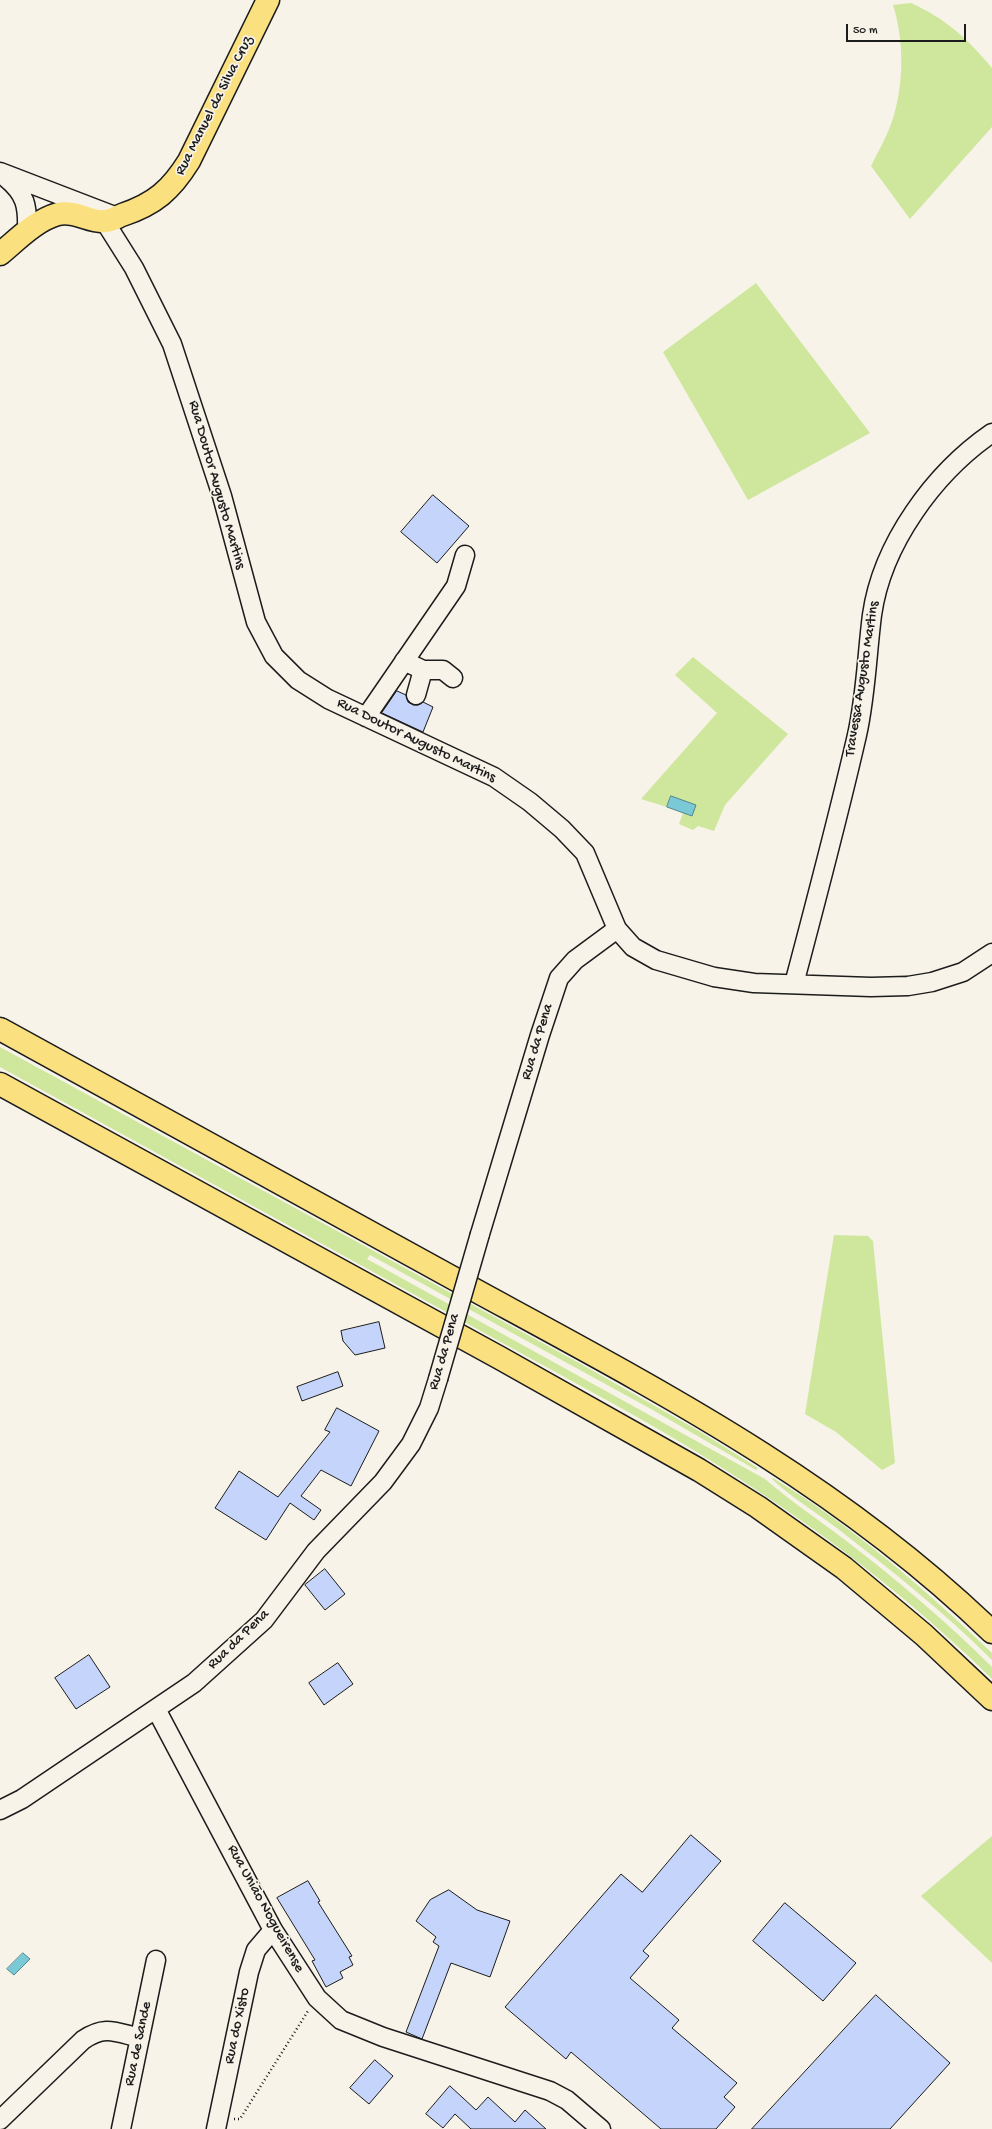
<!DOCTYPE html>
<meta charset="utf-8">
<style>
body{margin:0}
#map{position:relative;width:992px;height:2129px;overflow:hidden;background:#f7f3e8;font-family:"Gochi Hand",sans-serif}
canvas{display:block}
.scale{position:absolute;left:846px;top:24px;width:120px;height:18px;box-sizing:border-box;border:2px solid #1c1c1c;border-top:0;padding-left:5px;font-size:12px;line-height:14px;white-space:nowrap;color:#1c1c1c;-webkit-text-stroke:3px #f7f3e8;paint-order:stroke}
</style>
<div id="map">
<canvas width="992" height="2129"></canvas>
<div class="scale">50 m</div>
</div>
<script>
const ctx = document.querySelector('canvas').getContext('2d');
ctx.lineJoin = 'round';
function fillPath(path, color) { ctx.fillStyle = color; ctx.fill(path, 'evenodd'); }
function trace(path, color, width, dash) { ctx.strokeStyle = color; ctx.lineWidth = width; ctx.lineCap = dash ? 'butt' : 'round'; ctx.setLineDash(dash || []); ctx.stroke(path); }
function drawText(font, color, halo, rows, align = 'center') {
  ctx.font = font + ' "Gochi Hand",sans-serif'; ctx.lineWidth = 3.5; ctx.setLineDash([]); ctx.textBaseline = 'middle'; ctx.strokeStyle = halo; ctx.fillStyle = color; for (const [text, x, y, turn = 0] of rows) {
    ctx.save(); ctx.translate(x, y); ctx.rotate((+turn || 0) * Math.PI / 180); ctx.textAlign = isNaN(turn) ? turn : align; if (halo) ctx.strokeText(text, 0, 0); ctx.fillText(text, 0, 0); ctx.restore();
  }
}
const green = new Path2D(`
 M911,3C946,19 967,38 992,68V127L910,219L871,166C879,150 889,133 894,115C904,80 904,40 893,5Z
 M756,283L870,433L748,500L663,352Z
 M693,657L788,734L725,805L714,831L698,826L693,830L679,824L683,813L692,816L671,796L667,807L641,799L717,713L675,675Z
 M0,1047L579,1363L699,1431L758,1468L756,1470L651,1409L370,1255L367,1259L765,1479C790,1501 818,1519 845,1540C896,1579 946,1621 992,1667V1679C882,1570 756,1483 621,1408L0,1067Z
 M834,1235L868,1236L873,1241L895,1463L882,1470L836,1432L805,1414Z
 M773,1478C852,1526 925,1589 992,1653V1660C944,1612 891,1570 838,1529C816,1512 792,1498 772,1479Z
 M992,1836V1963L921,1896Z`);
const water = new Path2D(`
 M671,796L696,805L692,816L667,807Z
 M23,1953L30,1959L14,1975L7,1969Z`);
const building = new Path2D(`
 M433,495L469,526L437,563L401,532Z
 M397,691L406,695L408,702L413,705H418L423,702L433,707L423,732L382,713Z
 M379,1322L385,1348L355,1355L343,1341L341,1331Z
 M338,1372L343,1386L302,1401L297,1387Z
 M337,1408L379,1431L351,1486L321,1470L301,1496L321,1510L314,1520L290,1503L266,1540L215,1508L239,1471L278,1497L330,1432L325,1430Z
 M325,1569L345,1594L325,1610L305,1585Z
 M89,1655L110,1687L76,1709L55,1678Z
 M338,1663L353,1684L324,1705L309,1683Z
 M691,1835L721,1861L643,1951L649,1956L630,1978L679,2020L672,2028L737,2083L724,2097L735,2107L716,2129H661L571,2052L566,2059L505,2007L621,1874L642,1892Z
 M308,1881L320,1901L318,1902L352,1956L349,1957L353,1965L340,1972L343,1978L326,1987L312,1961L315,1960L277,1898Z
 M449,1890L477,1910L510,1921L490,1977L451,1963L422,2039L406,2032L439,1946L433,1942L436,1937L416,1921L430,1900Z
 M785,1903L856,1963L823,2001L753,1941Z
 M876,1995L950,2063L890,2129H752Z
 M375,2060L393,2076L369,2104L350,2088Z
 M450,2086L476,2110L488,2097L515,2122L525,2110L546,2129H471L455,2114L443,2128L426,2114Z`);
const path = new Path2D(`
 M234,2119H240L308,2011`);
const minor = new Path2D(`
 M0,172L117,217
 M5,177C26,194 28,206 27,232
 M105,222L134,268L172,344L222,496L256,622L274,656L298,680L328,699L494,777L530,802L562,829L585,853L617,929L633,947L656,960L714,977L754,983L871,987L908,986L932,982L963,972L992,953
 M404,661L423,670H443L453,678
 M416,695L423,670
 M366,717L456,586L465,555
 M794,984C816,901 838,818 857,735C866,695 867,654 872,615C882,544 934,473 992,433
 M480,1234L540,1035L559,978L575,960L617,929
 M156,1709L273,1930L317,1998L341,2020L383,2037L550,2091L567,2100L601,2129
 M0,1810L22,1799L194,1683L264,1620L316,1551L383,1482L411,1444L429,1408L438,1379
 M0,2120L83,2040C105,2025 115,2032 140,2038
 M121,2129L156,1960
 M216,2129L249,1972L256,1950L273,1930`);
const major = new Path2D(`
 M0,254C17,240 36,220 58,214C76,210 90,223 105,221C111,221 117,217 122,215C155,204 171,190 189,161L268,0`);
const highway = new Path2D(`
 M0,1029C161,1117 322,1205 482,1294C666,1394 840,1485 992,1632
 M0,1084L500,1358L699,1470L758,1507L844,1568L924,1635L992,1699`);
const minorBridge = new Path2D(`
 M438,1379L480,1234`);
const streetNames = [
 ["Rua Manuel da Silva Cruz",215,106,-63],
 ["Rua Doutor Augusto Martins",216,485,74],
 ["Travessa Augusto Martins",863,679,-81],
 ["Rua Doutor Augusto Martins",416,741,26],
 ["Rua da Pena",538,1042,-73],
 ["Rua da Pena",445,1352,-74],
 ["Rua da Pena",239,1640,-44],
 ["Rua União Nogueirense",265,1909,61],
 ["Rua do Xisto",238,2026,-78],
 ["Rua de Sande",139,2044,-78]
];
fillPath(green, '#cee79c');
fillPath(water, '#7ac9d7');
trace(water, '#54848c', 1);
fillPath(building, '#c4d4fa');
trace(building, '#1c1c1c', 1);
trace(minor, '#1c1c1c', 21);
trace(major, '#1c1c1c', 25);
trace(highway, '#1c1c1c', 25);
trace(path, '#1c1c1c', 2.5, [1, 3]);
trace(minor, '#f7f3e8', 18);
trace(major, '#fbe080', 22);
trace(highway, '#fbe080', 22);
trace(minorBridge, '#1c1c1c', 21, []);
trace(minorBridge, '#f7f3e8', 18);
drawText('15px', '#1c1c1c', '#f7f3e8', streetNames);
</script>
